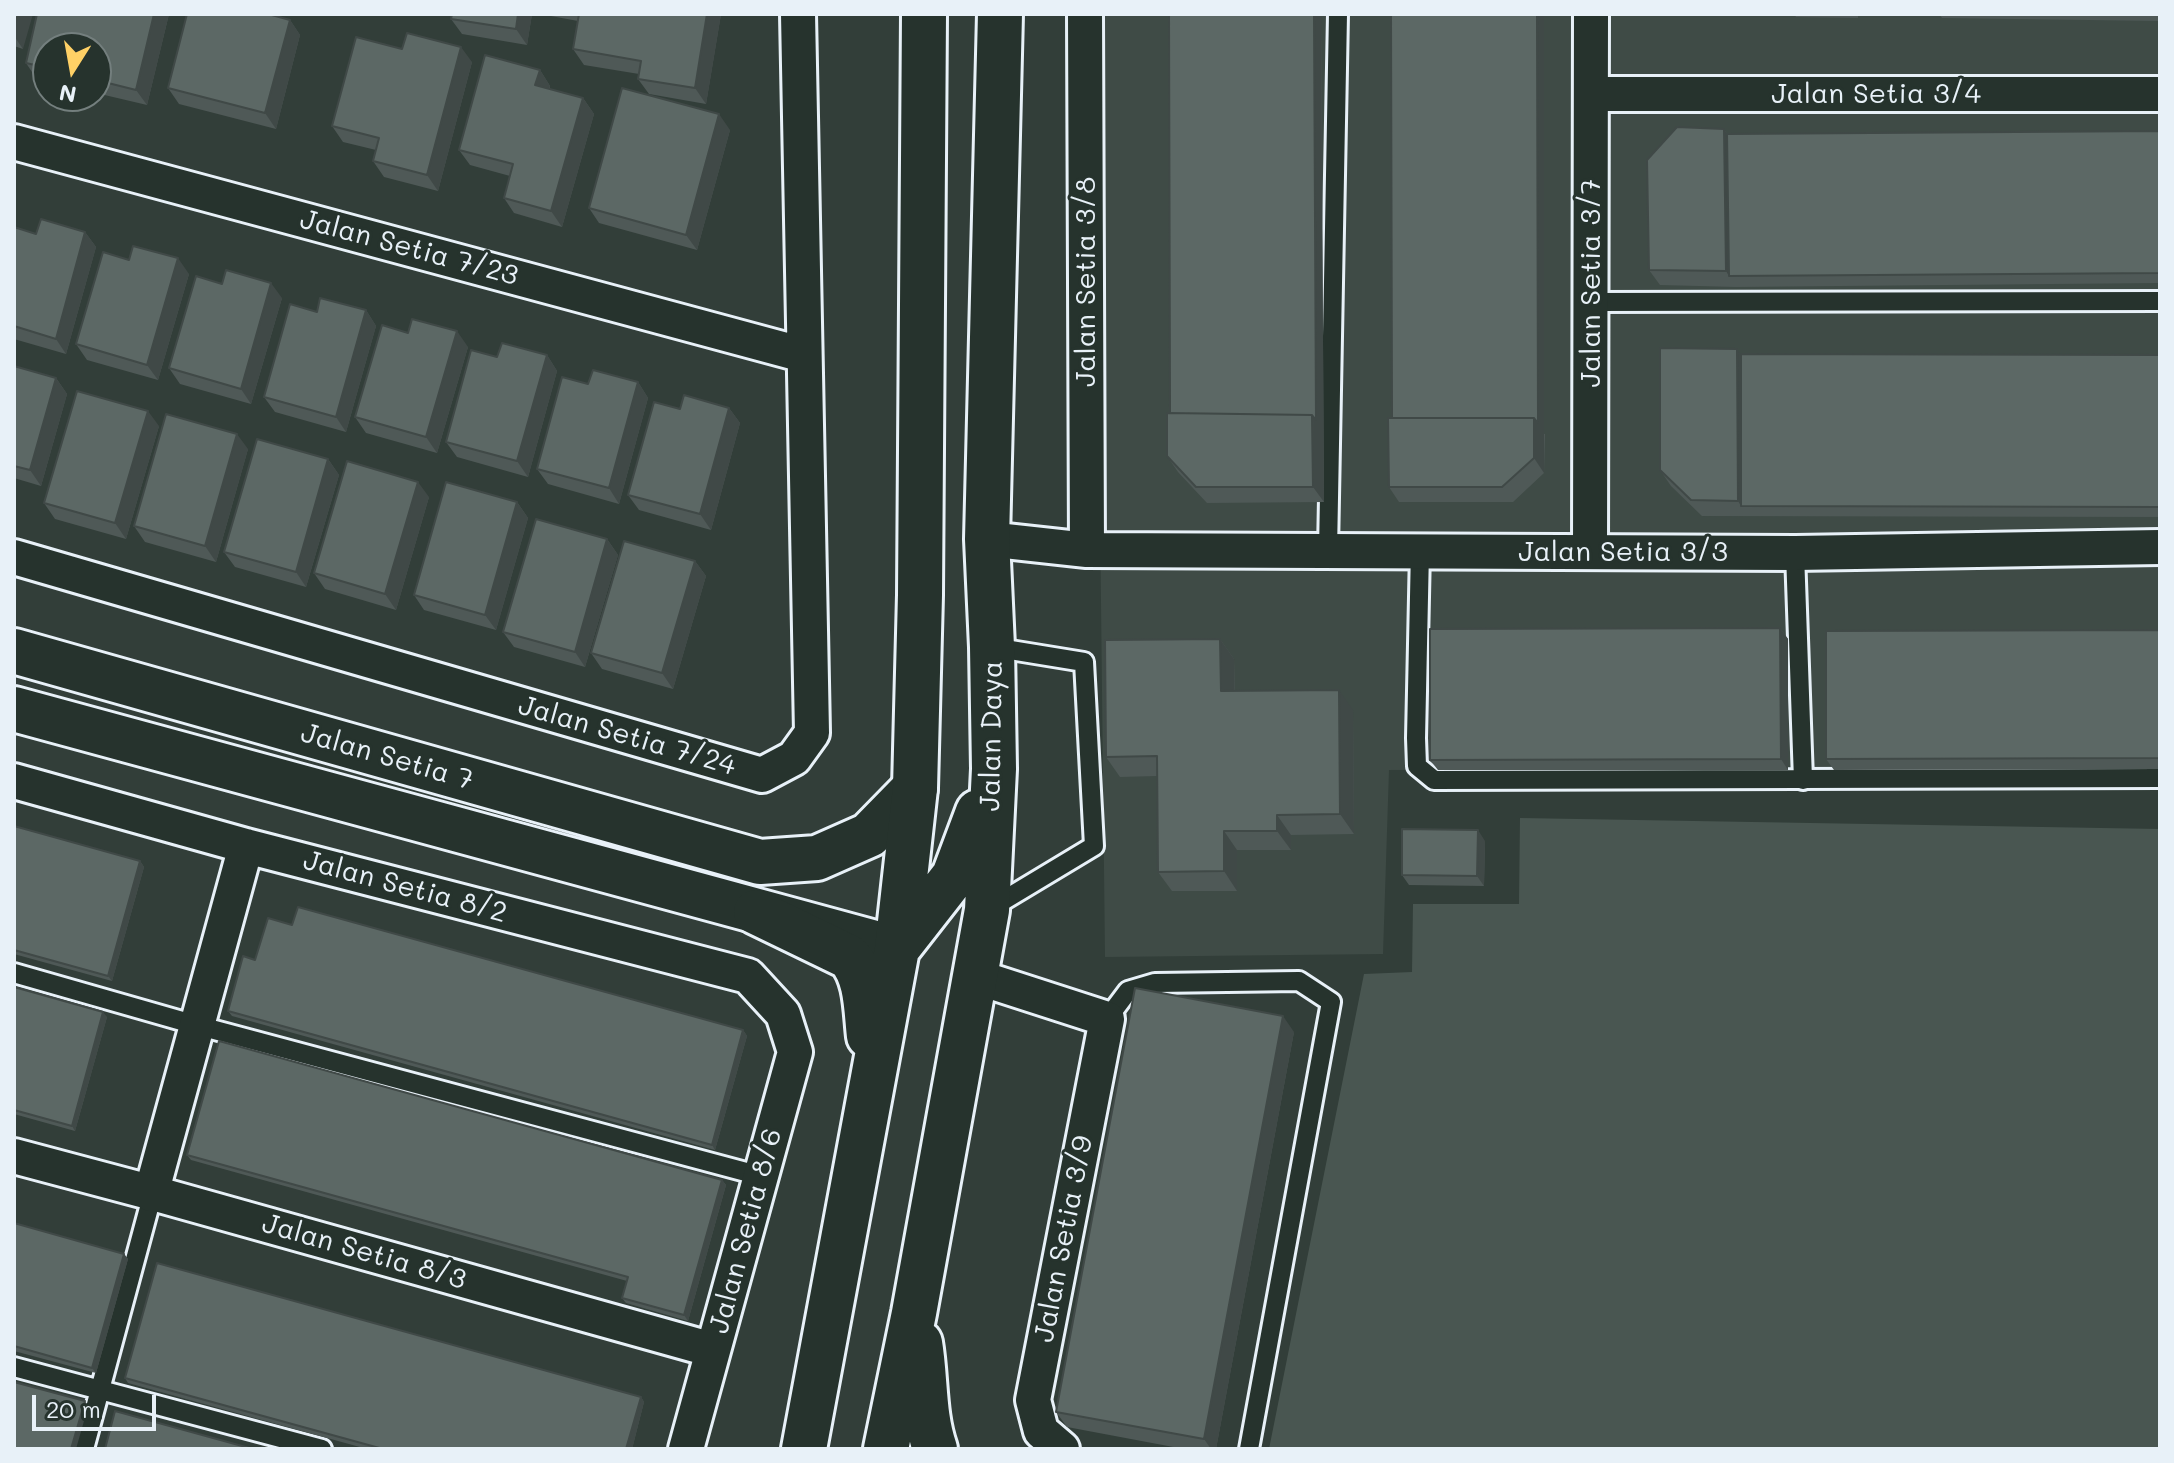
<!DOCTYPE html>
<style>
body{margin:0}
#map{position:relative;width:2174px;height:1463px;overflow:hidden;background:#323e39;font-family:Mali,sans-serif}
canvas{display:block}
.frame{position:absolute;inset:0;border:16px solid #e8f1f8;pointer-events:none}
.north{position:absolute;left:32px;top:32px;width:80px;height:80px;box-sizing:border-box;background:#26332d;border:2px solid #747f7e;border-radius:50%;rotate:191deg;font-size:22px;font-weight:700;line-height:32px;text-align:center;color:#e8f1f8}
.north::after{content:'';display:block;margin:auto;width:28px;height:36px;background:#ffd166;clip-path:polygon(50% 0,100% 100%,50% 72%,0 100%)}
.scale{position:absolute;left:32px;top:1395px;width:124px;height:36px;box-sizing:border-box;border:4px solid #e8f1f8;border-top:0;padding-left:10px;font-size:24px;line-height:28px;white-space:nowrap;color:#e8f1f8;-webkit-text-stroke:6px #26332d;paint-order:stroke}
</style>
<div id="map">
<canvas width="2174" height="1463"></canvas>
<div class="frame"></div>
<div class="north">N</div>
<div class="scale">20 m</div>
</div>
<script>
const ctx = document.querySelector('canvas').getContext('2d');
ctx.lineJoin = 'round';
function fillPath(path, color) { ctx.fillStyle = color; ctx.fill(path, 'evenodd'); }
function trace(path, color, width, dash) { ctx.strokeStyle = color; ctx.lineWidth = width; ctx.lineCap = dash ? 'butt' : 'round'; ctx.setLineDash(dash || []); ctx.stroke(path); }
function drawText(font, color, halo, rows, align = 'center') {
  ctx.font = font + ' Mali,sans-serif'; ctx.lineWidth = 6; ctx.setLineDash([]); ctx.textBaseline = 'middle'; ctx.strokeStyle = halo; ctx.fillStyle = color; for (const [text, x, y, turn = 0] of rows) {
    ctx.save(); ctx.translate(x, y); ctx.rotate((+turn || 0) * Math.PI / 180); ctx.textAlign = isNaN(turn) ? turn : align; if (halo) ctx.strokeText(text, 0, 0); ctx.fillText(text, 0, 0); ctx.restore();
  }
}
const built = new Path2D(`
 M1101,14H2160V768L1389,770L1383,954L1105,957L1100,514Z`);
const green = new Path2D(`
 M1520,818L2160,829V1449H1269L1364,974L1412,972L1413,904H1519Z`);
const service = new Path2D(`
 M1591,302L2160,301
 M1420,550L1416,738L1417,766L1434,780L2160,778
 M1328,551L1338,14
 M1795,553L1803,780
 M991,908L1094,846L1084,662L992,647
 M14,973L196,1025L761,1176
 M1107,1019L1128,991L1155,983L1299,981L1331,1002L1249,1449
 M14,1367L322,1449
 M84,1449L153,1193`);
const minor = new Path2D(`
 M1085,14L1087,550
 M1592,94H2160
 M14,142L804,355
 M987,539L1087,550L1795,553L2160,547
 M1590,551L1591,14
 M14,557L762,775L794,758L812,733L798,14
 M14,781L246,846L748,976L783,1014L795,1052L686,1449
 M974,976L1107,1019L1033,1400L1041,1431L1062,1449
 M14,1156L153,1193L713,1350
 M151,1194L246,846`);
const tertiary = new Path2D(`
 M14,651L760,862L817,858L869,835L915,788
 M14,709L897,949`);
const primary = new Path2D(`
 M756,912L849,957C867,977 866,1011 869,1036
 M897,949L954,876L978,812
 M920,1343C926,1378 923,1415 935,1449
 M804,1449L897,949L915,788L920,595L924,14
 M886,1449L914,1313L987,910L994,769L992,647L987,539L1000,14`);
const wall = new Path2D(`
 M14,14L23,49L14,46Z
 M37,14H169L147,105L96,93V48H48V81L36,78L26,63Z
 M532,14L527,45L462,34L451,19Z
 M540,14H721L706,104L649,94L638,79L639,74L584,65L573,49L578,21Z
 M1321,14L1324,502L1207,503L1178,472L1167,456L1170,413Z
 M1794,14H1858V18L1796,17Z
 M1939,14H2160V21L1942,18Z
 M290,20L300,35L276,129L179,104L168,88Z
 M402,49L472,62L438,191L384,177L373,161L376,150L343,142L332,126Z
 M540,70L550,86V89L583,98L594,114L562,227L514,213L504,198L510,176L470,165L459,150Z
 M1724,129L1727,134L2160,131V283L1736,287L1660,285L1649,270Z
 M730,130L697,250L599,223L589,208Z
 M14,227L36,234L85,232L96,247L66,354L14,339Z
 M129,260L189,274L158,380L87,360L76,344Z
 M282,298L251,404L180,384L169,368Z
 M366,310L376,326L346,432L275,412L264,397L317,312Z
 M408,333L468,347L437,453L366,433L355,417Z
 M1741,354L2160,355V517L1702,516L1671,486L1660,470Z
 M547,355L557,371L528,477L457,457L446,442Z
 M14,366L56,378L67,394L41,486L14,478Z
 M638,382L648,398L619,504L548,484L537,469Z
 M729,408L740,423L711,530L639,510L628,495Z
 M1392,418L1545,434L1544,473L1513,502H1399L1389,487Z
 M159,426L126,539L55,519L44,503Z
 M248,449L216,562L145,542L134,526Z
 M328,459L339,475L306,587L235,567L224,552Z
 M429,497L396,610L325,589L314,573Z
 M517,502L528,518L496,630L424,610L414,595Z
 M607,539L618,555L585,667L514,647L503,632Z
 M695,561L706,576L673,689L602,669L591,653Z
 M1780,628L1788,639V770H1438L1430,760Z
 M2160,630V769L1834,770L1826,759Z
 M1220,639L1234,659L1235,691L1353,710L1354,834L1291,835V850H1237V891H1172L1158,872L1157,776L1120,777L1106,757Z
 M14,826L140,861L144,867L112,981L14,954Z
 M1485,841L1484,886L1409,885L1402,875Z
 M255,960L743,1030L747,1036L715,1150L232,1016L228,1011Z
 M14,987L107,1017L75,1131L14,1114Z
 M1294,1032L1216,1449H1184L1067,1427L1056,1412Z
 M187,1155L722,1180L726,1185L688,1321L626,1303L622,1298L627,1281L191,1160Z
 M14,1223L124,1254L128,1259L96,1373L14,1351Z
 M125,1378L641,1397L644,1402L632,1449H367L128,1383Z`);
const shadedWall = new Path2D(`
 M18,14H33L23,49L14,36V27Z
 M154,14H169L147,105L136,90Z
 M518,14H532L527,45L516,29Z
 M707,14H721L706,104L695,88Z
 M1314,14H1321L1324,502L1313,487Z
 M1537,14H1544V473L1534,458Z
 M290,20L300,35L276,129L265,113Z
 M461,47L472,62L438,191L427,175Z
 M540,70L550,86L546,100L535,85Z
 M583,98L594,114L562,227L551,211Z
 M719,114L730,130L697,250L686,235Z
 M1724,129L1734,145L1729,276L1726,271Z
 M85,232L96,247L66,354L56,339Z
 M178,258L189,274L158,380L147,365Z
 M271,283L282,298L251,404L241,389Z
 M366,310L376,326L346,432L336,417Z
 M457,331L468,347L437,453L426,437Z
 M1737,349L1748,364L1741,506L1738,501Z
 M547,355L557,371L528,477L517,461Z
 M56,378L67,394L41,486L30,470Z
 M638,382L648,398L619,504L609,488Z
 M729,408L740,423L711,530L700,514Z
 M148,411L159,426L126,539L115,523Z
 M237,434L248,449L216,562L205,546Z
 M328,459L339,475L306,587L296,572Z
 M418,482L429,497L396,610L385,594Z
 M517,502L528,518L496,630L485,615Z
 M607,539L618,555L585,667L575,652Z
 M695,561L706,576L673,689L662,673Z
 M1780,628L1788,639V770L1781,759Z
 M1220,639L1234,659L1235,711L1221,691Z
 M1339,690L1353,710L1354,834L1340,814Z
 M1277,815L1291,835V850L1277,831Z
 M1478,830L1485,841L1484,886L1477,876Z
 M1224,831L1237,850V891L1224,871Z
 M140,861L144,867L112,981L108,976Z
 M103,1012L107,1017L75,1131L72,1126Z
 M1283,1016L1294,1032L1216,1449H1211L1204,1439Z
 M743,1030L747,1036L715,1150L712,1145Z
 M722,1180L726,1185L688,1321L684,1315Z
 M124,1254L128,1259L96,1373L92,1368Z
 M641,1397L644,1402L632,1449H626Z
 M85,1401L88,1407L76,1449H71Z`);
const building = new Path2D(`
 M14,14H18L14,27Z
 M37,14H154L136,90L96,80V48H48V68L26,63Z
 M187,14H268L290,20L265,113L168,88Z
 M452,14H518L516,29L451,19Z
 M579,14H707L695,88L638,79L641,61L573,49Z
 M1169,14H1314L1316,420L1312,415L1170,413Z
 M1391,14H1537L1538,423L1534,418H1392Z
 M407,33L461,47L427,175L373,161L379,138L332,126L356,37L402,49Z
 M485,55L540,70L535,85L583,98L551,211L504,198L513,164L459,150Z
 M622,88L719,114L686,235L589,208Z
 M1677,127L1724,129L1726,271L1649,270L1647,160Z
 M2160,131V273L1729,276L1727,134Z
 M41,219L85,232L56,339L14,326V227L36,234Z
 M133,246L178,258L147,365L76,344L103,252L129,260Z
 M226,270L271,283L241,389L169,368L196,276L222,284Z
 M320,298L366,310L336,417L264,397L290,304L317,312Z
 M412,319L457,331L426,437L355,417L382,325L408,333Z
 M502,343L547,355L517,461L446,442L471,350L497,357Z
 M1660,348L1737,349L1738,501L1691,500L1660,470Z
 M1741,354L2160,355V507L1741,506Z
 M14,366L56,378L30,470L14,466Z
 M593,370L638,382L609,488L537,469L562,377L588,384Z
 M77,391L148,411L115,523L44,503Z
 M684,395L729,408L700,514L628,495L654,402L680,409Z
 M1167,413L1312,415L1313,487H1196L1167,456Z
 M166,414L237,434L205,546L134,526Z
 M1388,418H1534V458L1502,487H1389Z
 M257,439L328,459L296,572L224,552Z
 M347,461L418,482L385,594L314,573Z
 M446,482L517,502L485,615L414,595Z
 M536,519L607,539L575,652L503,632Z
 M624,541L695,561L662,673L591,653Z
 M1780,628L1781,759L1430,760V629Z
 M2160,630V758L1826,759V631Z
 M1220,639L1221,691L1339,690L1340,814L1277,815V831H1224V871L1158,872L1157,756L1106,757L1105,640Z
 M14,826L140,861L108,976L14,950Z
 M1402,829L1478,830L1477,876L1402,875Z
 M298,907L743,1030L712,1145L228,1011L243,956L255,960L268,918L292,925Z
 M14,987L103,1012L72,1126L14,1110Z
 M1135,988L1283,1016L1204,1439L1056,1412Z
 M219,1041L722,1180L684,1315L622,1298L628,1277L187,1155Z
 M14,1223L124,1254L92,1368L14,1346Z
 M157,1263L641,1397L626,1449H383L125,1378Z
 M14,1382L85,1401L71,1449H14Z
 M115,1411L253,1449H105Z`);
const streetNames = [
 ["Jalan Setia 3/4",1876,94],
 ["Jalan Setia 7/23",409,248,15],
 ["Jalan Setia 3/8",1086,282,-90],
 ["Jalan Setia 3/7",1591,283,-90],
 ["Jalan Setia 3/3",1623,552],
 ["Jalan Setia 7/24",627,736,16],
 ["Jalan Daya",992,736,-89],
 ["Jalan Setia 7",387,757,16],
 ["Jalan Setia 8/2",405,887,15],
 ["Jalan Setia 8/6",746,1231,-75],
 ["Jalan Setia 3/9",1064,1239,-79],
 ["Jalan Setia 8/3",364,1252,16]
];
fillPath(built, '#3f4b46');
fillPath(green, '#495651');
trace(service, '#e8f1f8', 24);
trace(minor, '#e8f1f8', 40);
trace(tertiary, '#e8f1f8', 50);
trace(primary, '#e8f1f8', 50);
trace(service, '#26332d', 18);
trace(minor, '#26332d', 34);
trace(tertiary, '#26332d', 44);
trace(primary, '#26332d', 44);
fillPath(wall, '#4f5957');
fillPath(shadedWall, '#404947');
fillPath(building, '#5c6865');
trace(building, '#404947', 2);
drawText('28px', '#e8f1f8', '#26332d', streetNames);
</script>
